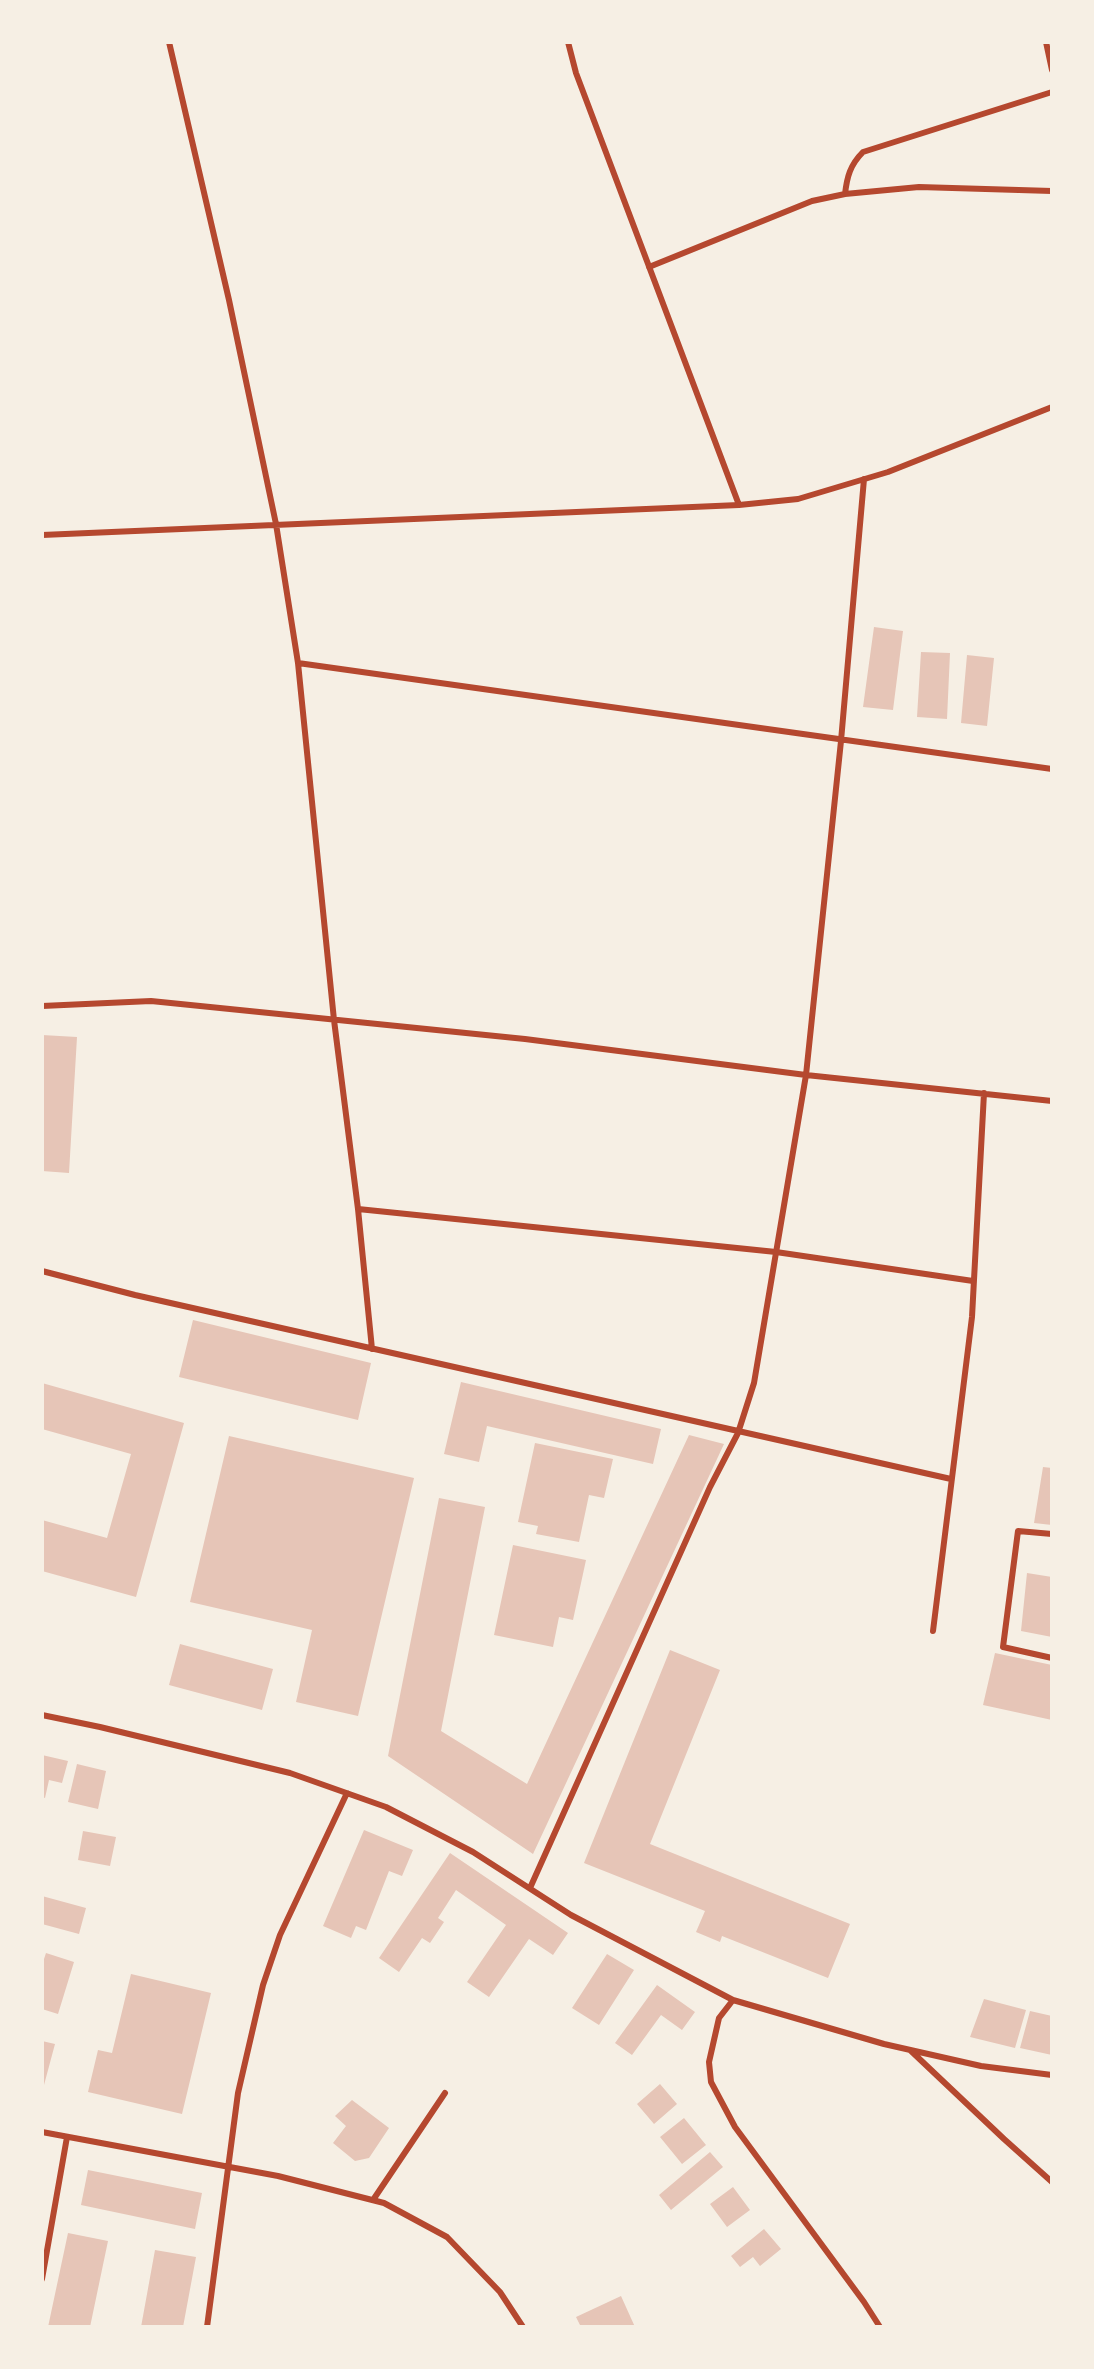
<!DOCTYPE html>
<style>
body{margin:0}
#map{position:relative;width:1094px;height:2369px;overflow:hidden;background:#f6efe4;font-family:"Roboto Condensed",sans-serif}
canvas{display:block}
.frame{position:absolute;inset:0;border:44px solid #f6efe4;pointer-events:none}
</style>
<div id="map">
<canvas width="1094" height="2369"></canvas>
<div class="frame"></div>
</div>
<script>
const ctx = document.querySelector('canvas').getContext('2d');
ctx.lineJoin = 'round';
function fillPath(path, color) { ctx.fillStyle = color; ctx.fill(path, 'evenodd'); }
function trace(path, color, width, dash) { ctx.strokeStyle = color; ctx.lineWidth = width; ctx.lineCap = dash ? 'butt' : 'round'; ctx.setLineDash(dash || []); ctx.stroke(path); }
const building = new Path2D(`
 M874,627L903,631L893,710L863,707Z
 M921,652L950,653L947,719L917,717Z
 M967,655L994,658L987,726L961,723Z
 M42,1035L77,1037L69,1173L42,1171Z
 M193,1320L371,1363L358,1420L179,1377Z
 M461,1382L661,1429L653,1464L487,1426L479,1462L444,1454Z
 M42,1383L184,1423L136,1597L42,1571V1520L107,1538L131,1454L42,1429Z
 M689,1435L724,1444L533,1854L388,1756L439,1498L485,1507L441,1731L527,1784Z
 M229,1436L414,1478L358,1716L296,1702L312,1630L190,1602Z
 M535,1443L613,1459L604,1498L589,1495L579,1542L536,1534L538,1526L518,1522Z
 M1043,1467L1052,1468V1525L1034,1523Z
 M513,1545L586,1560L573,1620L559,1617L553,1647L494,1635Z
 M1027,1573L1052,1577V1637L1021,1631Z
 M180,1644L273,1669L262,1710L169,1685Z
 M670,1650L720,1670L650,1844L850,1924L828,1978L722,1936L720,1942L696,1932L705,1911L584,1863Z
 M995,1653L1052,1665V1720L983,1705Z
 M42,1755L68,1761L62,1783L49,1780L45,1798L42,1797Z
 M77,1764L106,1771L98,1809L68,1802Z
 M364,1830L413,1850L402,1876L389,1871L366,1930L356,1926L351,1938L323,1926Z
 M83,1831L116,1837L110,1866L78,1860Z
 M450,1853L568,1933L553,1955L529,1939L489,1997L467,1982L506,1925L456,1890L438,1918L444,1922L430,1943L422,1938L399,1972L379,1958Z
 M42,1896L86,1908L79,1934L42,1924Z
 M46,1953L74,1962L58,2014L42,2009V1965Z
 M607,1954L634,1970L599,2025L572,2008Z
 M131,1974L211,1993L182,2114L88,2092L98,2050L112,2053Z
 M657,1985L695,2012L682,2030L661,2015L632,2055L615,2043Z
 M984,1999L1026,2010L1015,2048L970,2037Z
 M1030,2011L1052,2016V2055L1020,2048Z
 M42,2041L55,2044L44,2085H42Z
 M660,2084L677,2104L654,2124L637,2104Z
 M352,2100L389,2128L369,2158L355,2161L333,2143L346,2126L335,2116Z
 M684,2118L706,2145L682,2164L660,2137Z
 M710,2152L723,2167L671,2210L659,2195Z
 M88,2170L202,2193L195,2229L81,2205Z
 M733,2187L750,2210L727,2227L710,2204Z
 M764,2229L781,2249L760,2266L753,2257L740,2267L731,2256Z
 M68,2233L108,2241L90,2327H48Z
 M155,2250L196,2257L183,2327H141Z
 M621,2296L635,2327H581L576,2317Z`);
const minor = new Path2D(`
 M169,42L229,300L276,524L298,663L334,1020L358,1209L372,1349
 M568,42L576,73L739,505
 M1046,42L1052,70
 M845,194C847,177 850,165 863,152L1052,92
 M649,267L812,201L845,194L919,187L1052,191
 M42,535L739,505L798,499L888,472L1052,407
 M298,663L1052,769
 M42,1006L151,1001L525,1039L806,1075L1052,1101
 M358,1209L776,1252L973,1281
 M42,1271L135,1295L951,1479
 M1052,1534L1018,1531L1003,1647L1052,1658
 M933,1631L972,1317L984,1093
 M42,1715L100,1727L290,1773L386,1807L473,1852L571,1915L733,2000L884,2044L981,2066L1052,2075
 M530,1888L710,1487L738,1433L754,1383L806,1075L841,741L864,479
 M733,2000L719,2018L709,2062L711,2082L735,2127L864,2302L880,2327
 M910,2050L1004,2139L1052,2182
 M42,2132L278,2176L384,2203L447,2237L500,2292L523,2327
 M373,2200L445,2093
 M42,2279L67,2137
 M207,2327L238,2093L263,1985L280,1935L347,1793`);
fillPath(building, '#e6c5b7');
trace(minor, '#b5482f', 6);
</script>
